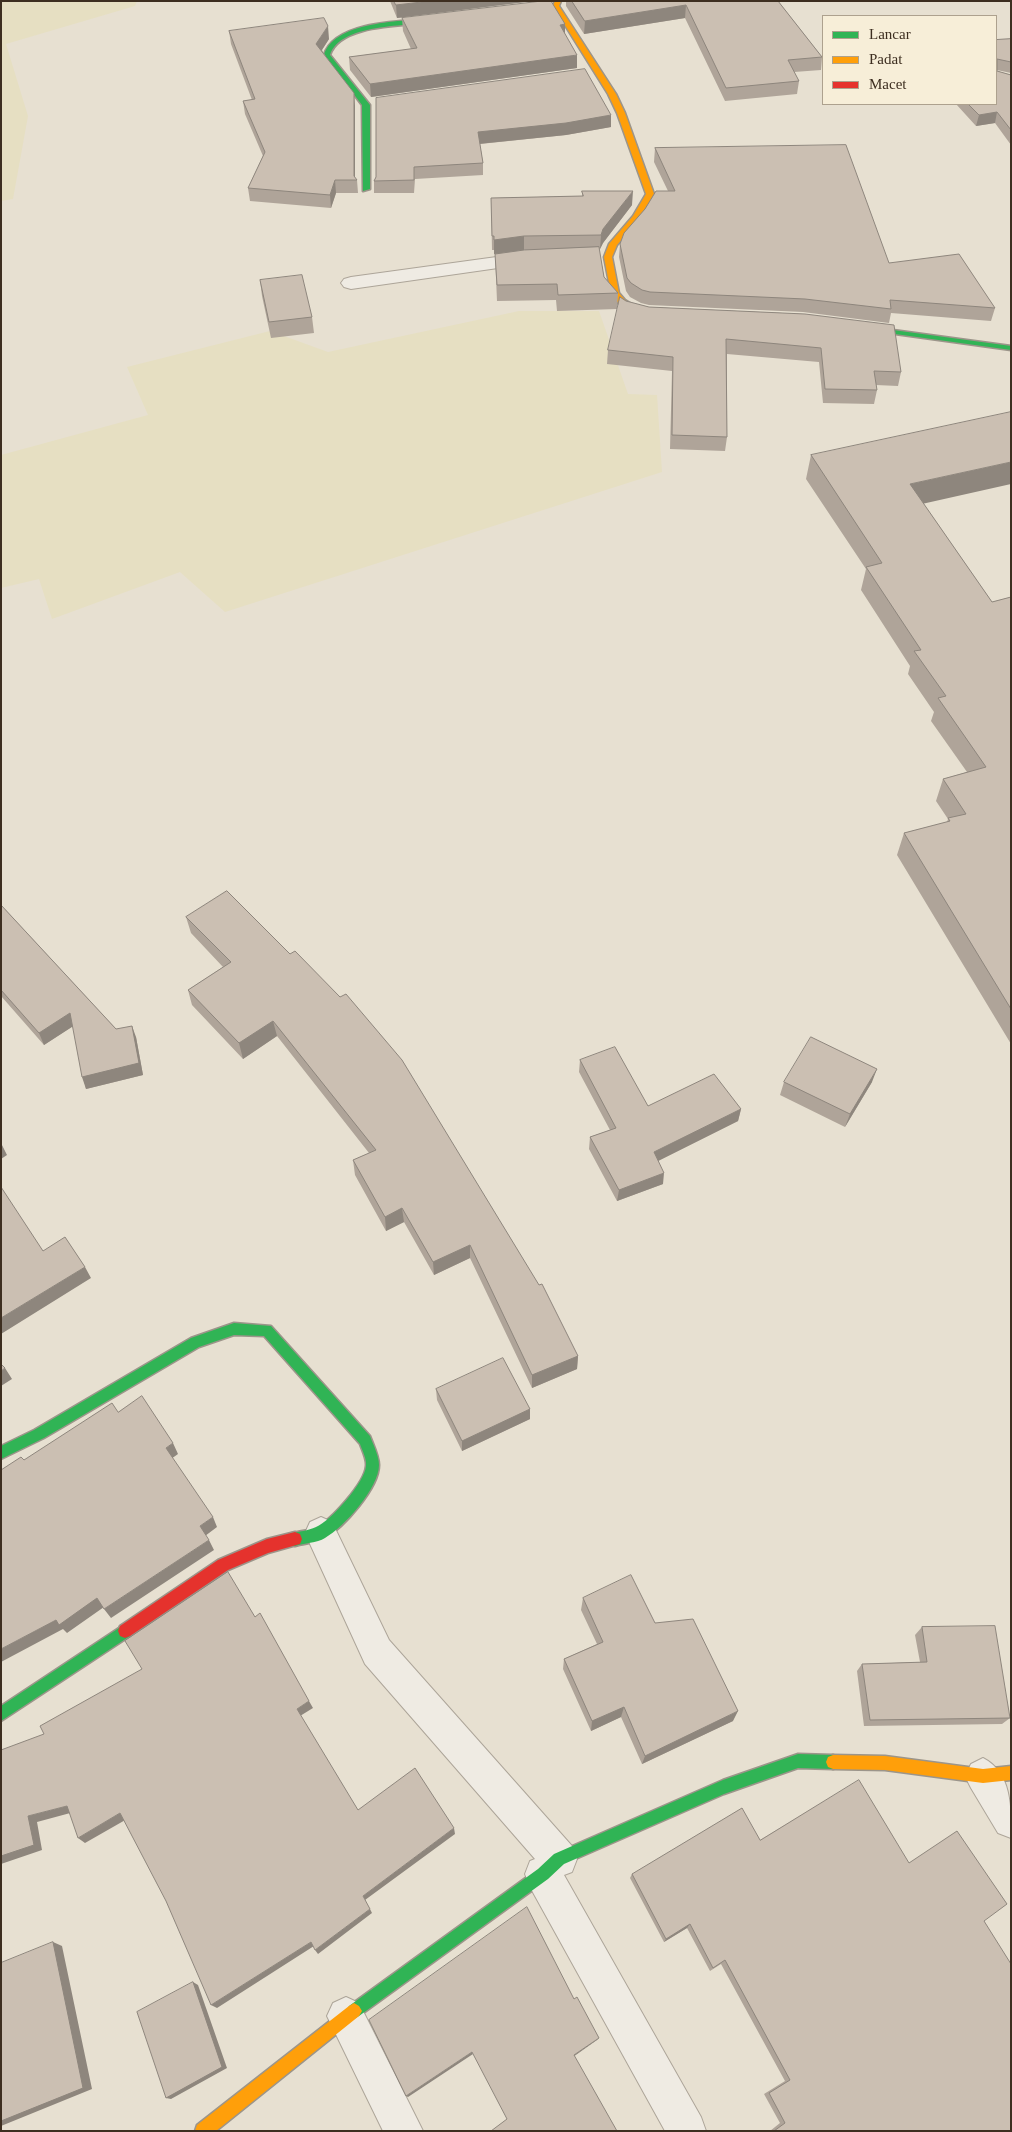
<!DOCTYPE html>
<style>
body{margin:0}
#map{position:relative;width:1012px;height:2132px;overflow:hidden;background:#e7e0d1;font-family:Georgia,serif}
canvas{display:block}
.frame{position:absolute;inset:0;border:2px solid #3d2e20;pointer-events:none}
.legend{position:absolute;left:822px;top:15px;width:175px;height:90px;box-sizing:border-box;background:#f7eed8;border:1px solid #ada18e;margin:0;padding:6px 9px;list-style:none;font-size:15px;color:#3d2e20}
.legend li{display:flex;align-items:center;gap:10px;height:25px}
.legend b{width:25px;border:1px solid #ada18e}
</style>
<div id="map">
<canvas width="1012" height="2132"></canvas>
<div class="frame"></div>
<ul class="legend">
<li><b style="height:6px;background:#30b455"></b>Lancar</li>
<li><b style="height:6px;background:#ff9f0a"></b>Padat</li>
<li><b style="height:6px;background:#e5322d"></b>Macet</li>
</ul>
</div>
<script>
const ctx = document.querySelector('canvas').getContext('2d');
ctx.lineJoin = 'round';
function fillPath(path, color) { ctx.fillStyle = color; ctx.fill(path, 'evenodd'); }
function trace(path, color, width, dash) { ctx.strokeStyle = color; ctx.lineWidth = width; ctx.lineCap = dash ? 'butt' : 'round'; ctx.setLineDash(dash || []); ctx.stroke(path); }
const farmland = new Path2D(`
 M1,1H137L135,6L6,44L28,116L13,199L1,201Z
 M519,311H599L628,394L657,395L662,472L225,612L180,572L52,619L39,579L1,588V455L148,415L127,367L270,331L328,352Z`);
const street = new Path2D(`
 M533,252L540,254L542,258L540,262L351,289L344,287L341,283L344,279L351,277Z
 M321,1517L332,1522L389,1640L572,1846L577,1859L572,1872L564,1875L701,2117L706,2131H665L530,1887L525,1874L530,1861L535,1859L365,1664L305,1533L310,1522Z
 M983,1758C1012,1773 1011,1807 1011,1838L998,1833L971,1788L965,1776L971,1764Z
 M346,1997L359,2003L423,2131H383L327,2016L333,2003Z`);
const fast = new Path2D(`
 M441,18L443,19V21C415,27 341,21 330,55L370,105V189L363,191L362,105L324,55C335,19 410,21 441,18Z
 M856,325L1011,346V350L859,329H856Z
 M234,1323L271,1326L370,1436C373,1444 379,1456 379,1465C379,1488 344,1527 325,1538C317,1543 304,1543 295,1546L290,1544L288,1539L290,1534C299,1531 308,1531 316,1527C331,1521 365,1482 366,1466C367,1459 362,1450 360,1444L264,1336L234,1335L199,1347L44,1438L1,1459V1446L34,1430L191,1338Z
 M125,1624L130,1626L132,1631L130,1636L1,1721V1706Z
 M798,1754L833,1755L838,1757L840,1762L838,1767L833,1769L798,1768L724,1794L564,1864L548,1879L359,2016L354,2019L349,2016L346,2011L349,2006L538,1869L554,1854L723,1780Z`);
const slow = new Path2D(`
 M555,1H561L559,6L616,94L625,113L654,194L639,219L617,245L612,257L619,293L625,300L636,307L657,312V316L630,311L619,304L611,293L604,257L609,244L633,216L646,194L617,113L608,94L553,6Z
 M833,1755L885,1756L983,1769L1011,1766V1780L983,1783L885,1770L833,1769L828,1767L826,1762L828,1757Z
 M354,2003L359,2006L362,2011L359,2016L216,2131H195L197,2125L349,2006Z`);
const jam = new Path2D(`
 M295,1532L300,1534L302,1539L300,1544L268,1553L228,1570L130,1636L125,1638L120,1636L118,1631L120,1626L218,1560L267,1539Z`);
const wall = new Path2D(`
 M390,1H533L397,18Z
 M566,1H778L822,57L821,70L794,72L799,81L797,94L725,101L685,18L584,34L566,6Z
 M402,18L565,34L577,68L371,97L350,70L349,57L411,49L403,31Z
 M229,31L329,39L322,50L355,106V178L357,180L358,193H336L331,208L250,201L248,188L263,156L245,114L243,101L252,100L231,44Z
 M1011,39V73L997,70V71L1011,75V145L995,123L976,126L956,104H996V40Z
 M376,98L611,127L566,135L480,144L483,163V175L415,179L414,193H374V181L376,177Z
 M655,148L889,263L995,308L991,321L891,313L889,323L803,312L649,305L641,303L630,297L626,291L619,257L620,244L645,209L668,191L654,162Z
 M582,191L632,205L603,243L600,249H599L604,277L618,293L617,309L557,311L556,300L497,301L495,254H494V250H492L491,198L582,196Z
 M260,280L312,317L314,333L271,338L262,296Z
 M626,301L649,307L805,314L901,372L898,386L876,385L877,390L874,404L823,403L819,362L727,354V437L725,451L670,449L672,371L607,364L608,350Z
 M811,455L923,503L992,602L1011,597V1044L897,855L904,833L947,822L948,819L936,801L943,779L967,772L931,721L934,712L908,674L910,666L861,590L866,569L806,479Z
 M227,891L578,1356L577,1369L532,1388L470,1258L434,1275L404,1222L386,1231L355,1175L353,1160L369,1153L277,1036L243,1059L192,1005L188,990L223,967L191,933L186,917Z
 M1,905L116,1029L136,1037L143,1075L86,1089L73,1026L44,1045L1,996Z
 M580,1060L648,1106L741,1109L738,1121L658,1161L663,1184L617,1201L589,1149L590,1137L610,1130L579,1072Z
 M784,1082H872L845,1127L780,1095Z
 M436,1389L530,1409V1419L462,1451L437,1400Z
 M583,1598L655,1623L733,1721L642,1764L621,1717L591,1731L563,1669L564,1659L597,1644L581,1610Z
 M922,1627L1010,1718L1002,1724L864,1726L857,1671L862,1664L920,1662L915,1635Z
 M760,1840L909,1863L984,1921L1011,2131H770L780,2123L764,2094L785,2081L721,1964L710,1971L687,1928L664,1942L630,1878L632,1874Z`);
const shadedWall = new Path2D(`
 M430,1H533L397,18L396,5Z
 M686,5L685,18L584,34L585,21Z
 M565,24V37L560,25Z
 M328,26L329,39L318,56L316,44Z
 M577,55V68L371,97L370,84Z
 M354,93L355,106V180H354Z
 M997,112L995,123L976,126L979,115Z
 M611,115V127L566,135L478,144V132Z
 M335,180L336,193L331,208L330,195Z
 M633,191L632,205L603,243L600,249L601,235L603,229Z
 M524,236V250L494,254V240Z
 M1011,462V484L904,508L910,484Z
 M70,1013L75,1025L44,1045L39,1033Z
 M273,1021L277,1036L243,1059L239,1043Z
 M132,1026L136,1037L143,1075L86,1089L82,1077Z
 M877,1069L872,1082L845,1127L850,1114Z
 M741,1109L738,1121L652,1164L654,1152Z
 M1,1143L7,1155L1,1159Z
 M664,1173L663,1184L617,1201L619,1190Z
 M402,1208L404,1222L386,1231L385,1217Z
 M470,1245V1258L434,1275L433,1262Z
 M85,1267L91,1278L1,1334V1318Z
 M578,1356L577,1369L532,1388V1375Z
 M5,1368L12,1379L1,1386V1371Z
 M530,1409V1419L462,1451V1441Z
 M173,1443L178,1454L171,1459L166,1448Z
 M213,1517L217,1527L205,1536L200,1526Z
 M209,1540L214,1550L111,1618L104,1609Z
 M97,1598L104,1607L67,1633L63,1629L1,1662V1649Z
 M309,1701L313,1708L300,1716L297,1709Z
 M624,1707L621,1717L591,1731L592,1721Z
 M738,1711L733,1721L642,1764L645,1756Z
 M67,1806L74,1812L37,1822L42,1850L1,1864V1856L28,1816Z
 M120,1813L127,1819L85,1843L78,1838Z
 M454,1828L455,1834L365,1900L363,1896Z
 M370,1909L372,1913L318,1954L315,1950Z
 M690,1924L687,1928L664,1942L666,1939Z
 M53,1942L62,1946L92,2089L1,2126V2121Z
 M311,1942L314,1946L217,2008L211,2005Z
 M193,1982L198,1985L227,2068L171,2099L166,2098Z
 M599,2038L597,2040L573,2057L574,2055Z
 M472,2052L473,2054L408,2097L406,2096Z`);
const building = new Path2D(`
 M394,1H430L396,5Z
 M542,1H551L565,24L560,25L577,55L370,84L349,57L417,48L402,18Z
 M572,1H778L822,57L788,60L799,81L726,88L686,5L585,21Z
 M324,18L328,26L316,44L354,93V176L357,180H335L330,195L248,188L265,152L243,101L255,99L229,31Z
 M1011,39V62L997,59V71L1011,75V130L997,112L979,115L968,104H996V40Z
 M585,69L611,115L566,123L478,132L483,163L414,167V180L374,181L376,177V98Z
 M846,145L889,263L959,254L995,308L890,300L891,309L805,299L650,292L642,290L631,283L627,278L620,244L624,233L645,209L656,191H675L655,148Z
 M582,191H633L603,229L601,235L524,236L494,240V236H492L491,198L583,196Z
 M599,247L604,277L618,293L558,295L557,284L497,285L495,254L524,250Z
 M302,275L312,317L269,322L260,280Z
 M620,297L626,301L649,307L805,314L894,325L901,372L874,371L877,390L825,389L821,348L726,339L727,437L672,435L673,357L608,350Z
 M1011,412V462L910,484L992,602L1011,597V1009L904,833L950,821L948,818L966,814L943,779L986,767L938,698L946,696L914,651L921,650L866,567L882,563L811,455Z
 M227,891L290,954L295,951L340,997L346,994L402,1060L539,1285L542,1284L578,1356L532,1375L470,1245L433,1262L402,1208L385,1217L353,1160L376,1150L273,1021L239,1043L188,990L231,962L186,917Z
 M1,905L116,1029L132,1026L139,1063L82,1077L70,1013L39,1033L1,990Z
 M811,1037L877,1069L850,1114L784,1082Z
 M615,1047L648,1106L714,1074L741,1109L654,1152L664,1173L619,1190L590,1137L616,1128L580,1060Z
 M1,1187L43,1251L65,1237L85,1267L1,1318Z
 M503,1358L530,1409L462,1441L436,1389Z
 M1,1364L5,1368L1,1371Z
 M142,1396L173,1443L166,1448L213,1517L200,1526L209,1540L104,1609L97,1598L59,1625L56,1620L1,1649V1470L21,1457L24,1460L112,1403L118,1412Z
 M228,1572L255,1617L260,1613L309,1701L297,1709L358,1810L415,1768L454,1828L363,1896L370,1909L315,1950L311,1942L211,2005L166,1901L120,1813L78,1838L67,1806L28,1816L34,1845L1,1856V1750L44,1734L40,1726L142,1669L125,1641Z
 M631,1575L655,1623L693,1619L738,1711L645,1756L624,1707L592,1721L564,1659L603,1642L583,1598Z
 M995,1626L1010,1718L870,1720L862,1664L927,1662L922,1627Z
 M859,1780L909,1863L957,1831L1007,1904L984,1921L1011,1964V2131H774L785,2123L769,2093L790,2080L725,1960L713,1968L690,1924L666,1939L632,1874L742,1808L760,1840Z
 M527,1907L574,1999L577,1997L599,2038L574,2055L617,2131H491L507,2119L472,2052L406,2096L369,2020Z
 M53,1942L83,2088L1,2121V1963Z
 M193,1982L222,2067L166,2098L137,2012Z`);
fillPath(farmland, '#e6dfc2');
trace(street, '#ada599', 2);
trace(fast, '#9c958a', 3);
trace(slow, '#9c958a', 3);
trace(jam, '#9c958a', 3);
fillPath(street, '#efebe3');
fillPath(fast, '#30b455');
fillPath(slow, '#ff9f0a');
fillPath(jam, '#e5322d');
fillPath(wall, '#afa499');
fillPath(shadedWall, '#8e867d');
fillPath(building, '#cbbfb2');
trace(building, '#8e867d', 1);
</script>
